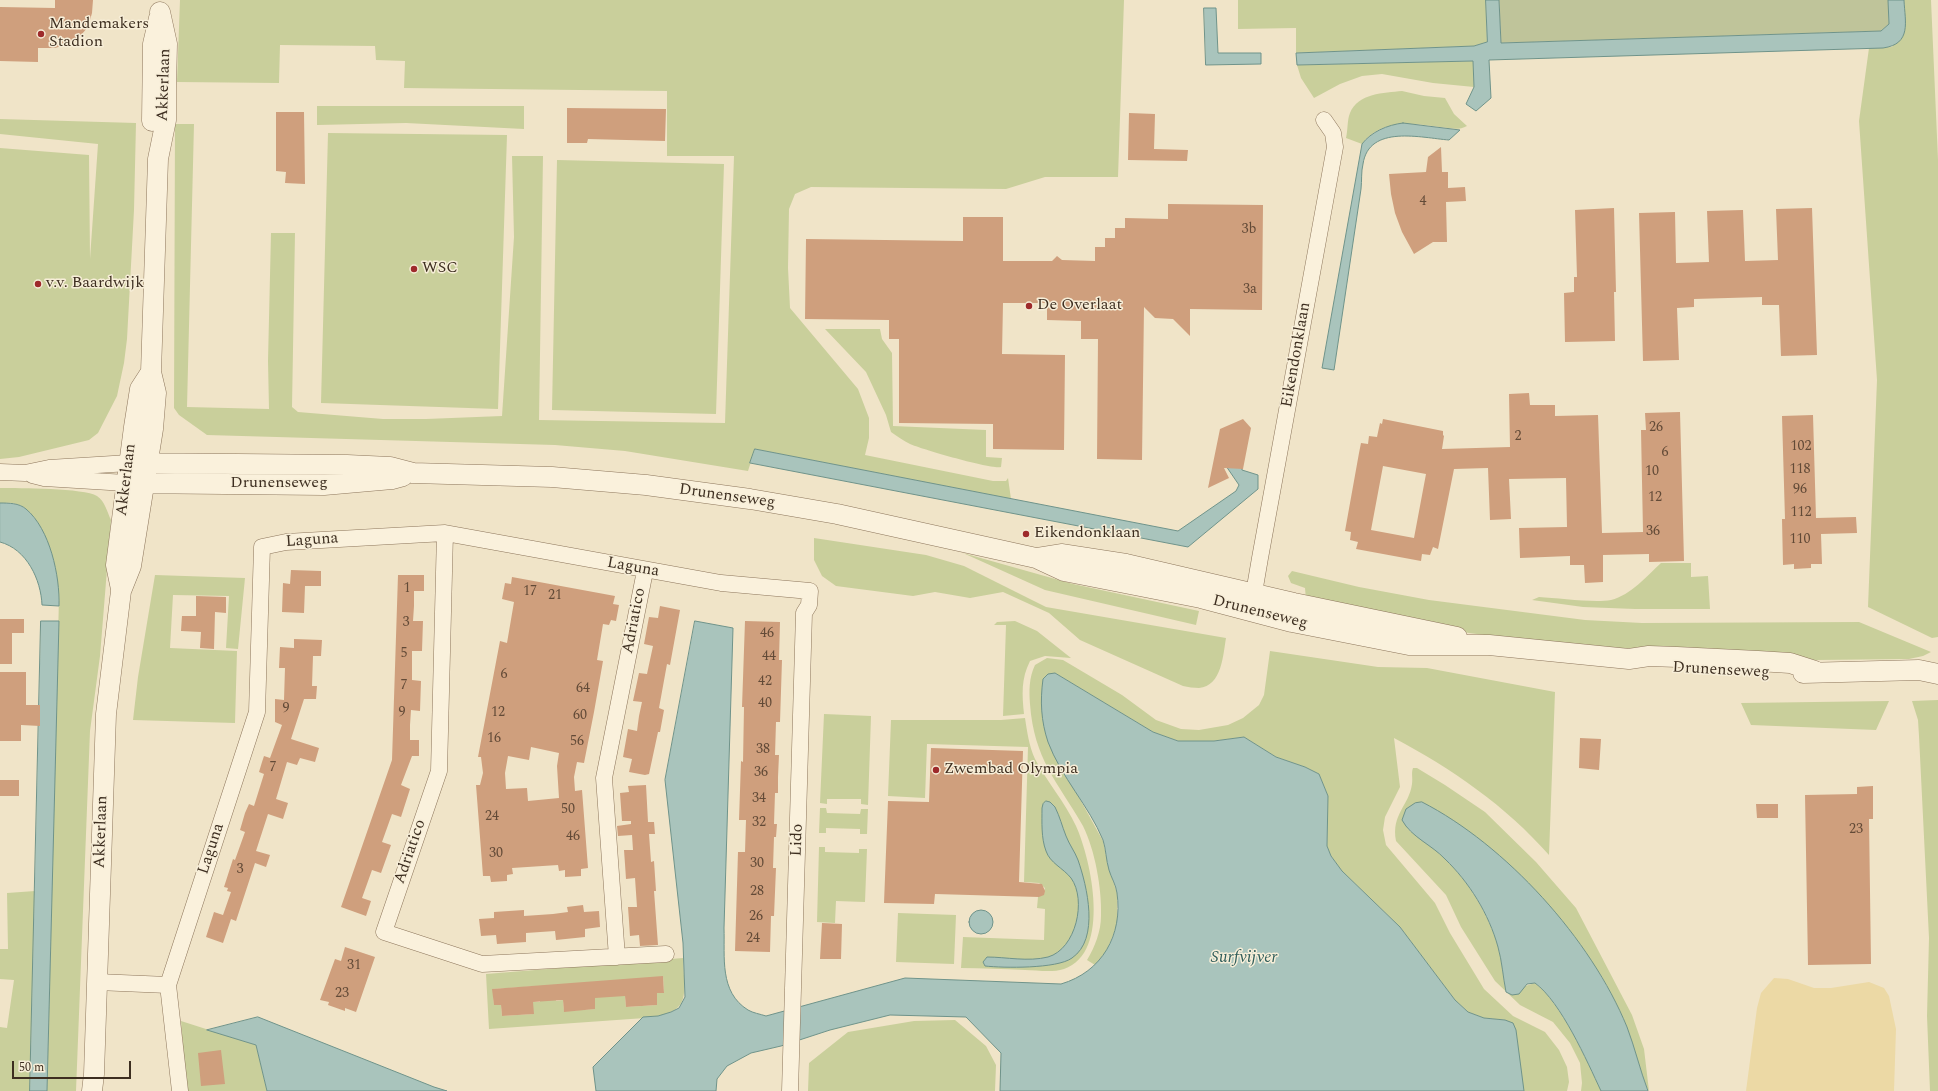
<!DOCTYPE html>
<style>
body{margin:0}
#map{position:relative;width:1938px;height:1091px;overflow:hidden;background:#f0e4c8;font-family:Spectral,serif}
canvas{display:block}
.scale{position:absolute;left:12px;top:1061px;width:119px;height:18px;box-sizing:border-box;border:2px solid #3d2e20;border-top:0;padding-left:5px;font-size:12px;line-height:14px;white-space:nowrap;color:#3d2e20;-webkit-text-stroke:3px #f7eed8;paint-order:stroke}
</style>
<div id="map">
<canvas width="1938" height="1091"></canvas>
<div class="scale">50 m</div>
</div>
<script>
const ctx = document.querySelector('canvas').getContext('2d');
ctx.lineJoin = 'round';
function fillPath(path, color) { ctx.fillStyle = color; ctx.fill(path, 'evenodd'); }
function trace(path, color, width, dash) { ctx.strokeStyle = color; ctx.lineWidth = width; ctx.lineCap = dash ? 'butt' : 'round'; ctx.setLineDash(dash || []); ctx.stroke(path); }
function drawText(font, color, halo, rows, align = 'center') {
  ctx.font = font + ' Spectral,serif'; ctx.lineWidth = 3; ctx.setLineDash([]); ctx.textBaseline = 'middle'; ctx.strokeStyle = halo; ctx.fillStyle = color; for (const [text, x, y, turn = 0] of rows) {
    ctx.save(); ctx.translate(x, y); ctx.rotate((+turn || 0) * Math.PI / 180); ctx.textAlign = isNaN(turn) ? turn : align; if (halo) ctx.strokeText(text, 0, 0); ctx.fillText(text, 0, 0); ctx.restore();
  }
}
const green = new Path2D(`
 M180,0H1124L1118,177H1045L1006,189L811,187L795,194L789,209L788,268L790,308L858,389L869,418V438L865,455L993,481H1006L1008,478L1011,499L755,449L748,471L625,451L555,445L207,435L179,415L174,408L175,124H194L187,407L269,409L268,361L271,233H295L292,407L298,412L383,419H426L502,416L514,237L512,156H543L539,420L725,423L734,156H667V91L404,88L405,61L376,60L375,46L280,45L279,83L177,82Z
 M1238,0H1486L1487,42L1474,46L1296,53V28L1238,29Z
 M1904,0H1931L1938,160V637L1932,638L1868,607L1877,380L1859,121L1869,48L1892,47L1905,22Z
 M1473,61L1474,87L1433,83L1382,74L1362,76L1340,84L1314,98L1301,78L1297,65Z
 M1402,91L1424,96L1445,98L1454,114L1467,126C1458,131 1450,128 1440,127C1413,123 1381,119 1362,144L1346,138C1348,130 1347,120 1350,113C1358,93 1384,93 1402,91Z
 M317,106H524V129L406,123L317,125Z
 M0,119L136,123L134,210L127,339L124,363L117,396L98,433L89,440L19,457L0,459V148L89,155L90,259L98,144L0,134Z
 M328,133L507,135L498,409L321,403Z
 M557,160L724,164L716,414L552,410Z
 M825,329H880L882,339L892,353L893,426L986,430V457L1002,458L1001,467C993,470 921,449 910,444C904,441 897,436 891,432L886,415L866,372Z
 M0,488C19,488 84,488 97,496C105,501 107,512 111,520L100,656L90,731L76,1091H47L59,597C53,571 45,511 16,504C11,502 5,503 0,503Z
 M814,538L926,555L964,566L1046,607L1226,638C1223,655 1222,686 1199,688C1194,688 1188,687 1183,686L1080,640L1049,613L1003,592L970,598L935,592L913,596L836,586L822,576L814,560Z
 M963,553L1073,584L1199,611L1196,625L1045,590Z
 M1661,563H1691V577L1708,576L1710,609H1635L1583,607L1532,600L1539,597C1558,598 1594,603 1611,600C1631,595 1647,576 1661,563Z
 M1292,571L1359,587L1429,600L1585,620L1642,623L1859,622L1931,652L1923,656L1909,659L1816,660L1592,649L1469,633L1306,600L1305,588L1291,583L1288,576Z
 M155,575L245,578L238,649L226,648L229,596L173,595L170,648L237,651L235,723L133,720L138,677Z
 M1015,621L1037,631L1071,658L1045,656L1030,661C1021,679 1022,694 1024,714L1003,716L1006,625H994L997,622Z
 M1270,651L1378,667L1427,668L1555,692L1549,855C1506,806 1451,768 1394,738L1400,787L1385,817L1383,830L1386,845L1435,903L1450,933L1484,989L1513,1016L1545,1032L1559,1050L1567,1067L1569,1082L1567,1091H1524L1505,1020L1484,1018L1468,1012L1455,1000L1400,927L1342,871L1331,856L1327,846L1328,796L1319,774L1305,767L1276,757L1244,737L1214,741H1178L1153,732L1055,673L1049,743L1103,841L1109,869L1117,893V925L1106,953L1095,965L1087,960C1095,947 1101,931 1101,916C1102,889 1095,850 1083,826C1057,781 1034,759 1030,704C1029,690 1029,678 1035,665L1047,658L1063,660L1122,695L1156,720L1181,729L1199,730L1228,725L1243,718L1259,705L1264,695Z
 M1938,700V1091H1930L1927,1016L1929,938L1919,736L1918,720L1912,701Z
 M1889,701L1876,730L1751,725L1741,703Z
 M824,714L871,716L868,805L861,804V799H827V804L820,803Z
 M1025,718C1027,731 1029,746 1035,759C1047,782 1065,802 1076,826C1091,859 1112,953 1064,969C1051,973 1037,970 1025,970C1003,969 982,968 961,968L963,937L1044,940L1045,909L1037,908L1038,897L1043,894L1045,888L1039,883L1024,882L1028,747L927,744L925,798L888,796L891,720H1001Z
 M1413,768H1417L1445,785L1485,812L1536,862L1576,908L1632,1015L1644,1049L1649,1091L1646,1086L1627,1028L1604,981L1578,942L1553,910L1406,828C1414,834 1423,839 1431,846C1462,871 1487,909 1498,946C1502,961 1503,977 1506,992L1535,983C1561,1003 1587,1060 1601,1091H1581L1582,1083L1580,1063L1570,1043L1553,1022L1520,1005L1495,981L1461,927L1446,895L1396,841C1391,814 1409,806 1412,784C1413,778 1411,773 1413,768Z
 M820,808H826L827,813L860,814L861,809H868L867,834H860V829L826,828V833H819Z
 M819,847H825V852L859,853V849H867L865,902L836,901L835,923L817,922Z
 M35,891L30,1091H0V1027L7,1028L14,980L0,979V949H8L7,893Z
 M898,913L956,915L954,964L896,962Z
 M683,958C685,1000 691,1012 645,1018L489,1029L486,974ZM663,976L664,992L657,993V1005L626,1007L625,996ZM555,985L595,998V1009L564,1011L563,1000L556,1001ZM539,986L540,1002H533V1014L502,1016L501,1005H494L493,989Z
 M955,1020L986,1046L996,1065L995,1091H808L809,1063L848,1032L914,1021Z
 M181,1021L256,1045L267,1091H186Z`);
const sand = new Path2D(`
 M1774,978L1788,979L1814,988H1831L1869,982L1884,988L1889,996L1896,1029L1894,1091H1746L1757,1008L1761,993Z`);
const cemetery = new Path2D(`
 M1499,0H1888L1889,24L1881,31L1501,43Z`);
const water = new Path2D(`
 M1486,0H1499L1501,43L1881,31L1889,24L1888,0H1904C1905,22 1912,44 1883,48L1489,60L1491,98L1476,111L1466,104L1474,87L1473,61L1297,65L1296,53L1474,46L1487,42Z
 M1204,8H1216L1218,53H1261V64L1206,65Z
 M1403,123L1460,130L1449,140C1422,138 1369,124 1363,164C1361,172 1362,180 1361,189L1334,370L1322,368L1362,144C1371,132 1387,125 1403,123Z
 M755,449L1178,531L1236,491L1239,485L1226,466L1241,455L1242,470L1258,475V489L1188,547L750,463Z
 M0,503C9,503 19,503 26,509C50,529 60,576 59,606L42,605C41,580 27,549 0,542Z
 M41,621H59L47,1091H30Z
 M695,621L733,628L724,928C725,957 719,992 748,1010C753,1013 760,1014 766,1016L905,978L1061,984C1102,972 1123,935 1117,893C1116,885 1111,877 1109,870C1106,860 1106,849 1103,840C1089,806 1061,777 1048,742C1041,721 1040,701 1043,679L1048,674L1055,673L1153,732L1178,741H1214L1244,737L1276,757L1305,767L1319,774L1328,796L1327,846L1331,856L1342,871L1400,927L1455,1000L1468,1012L1484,1018L1505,1020L1513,1023L1516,1030L1524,1091H1000L1001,1053L966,1017L890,1015L830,1030L781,1046L751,1053L727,1066L717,1079L716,1091H596L593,1067L643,1017L658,1016L671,1012L679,1008L685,997L683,943L665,780Z
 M1046,801L1050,802L1055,807C1060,817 1062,826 1066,836C1069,844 1075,852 1078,860C1087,886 1100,939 1072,958C1057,969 1003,968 985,966L983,962L987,957C1006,957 1028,962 1048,957C1076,949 1087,900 1071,878C1063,868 1050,863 1046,851C1041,838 1042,822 1042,808L1043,804Z
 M1422,802C1506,845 1591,939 1627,1027C1635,1048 1640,1070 1648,1091H1601C1587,1061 1561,1002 1535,983L1527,984L1519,994L1512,995L1506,992C1503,977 1502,961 1498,947C1489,914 1469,882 1445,859C1432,845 1411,837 1402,820L1406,809L1415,803Z
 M969 922a12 12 0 1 1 24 0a12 12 0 1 1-24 0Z
 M258,1017L434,1087L447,1091H267L256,1045L207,1030Z`);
const building = new Path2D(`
 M55,0H93L92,13L88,27L75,42L55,48H38V62L0,61V7L55,8Z
 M567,108L666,109L665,141L588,139L587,143H567Z
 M276,112H304L305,184L285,183L286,172L276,171Z
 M1129,113L1155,114L1154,149L1188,150L1187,161L1128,160Z
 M1441,147L1442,172H1448V188L1465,187L1466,201L1446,202L1447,242H1433L1414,254L1402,232L1395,213L1391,194L1389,174L1426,172L1428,157Z
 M1168,204L1263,205L1262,310L1190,309V336L1173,319L1155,318L1144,307L1142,460L1097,459L1098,339H1081V321L1047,320V303H1003L1002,354L1065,355L1064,450L993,449V424L899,423V339H889V320L805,319L806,239L963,241V217H1003V261H1052L1057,256L1062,260L1095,261V247H1105V238H1115V228H1125V218L1168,219Z
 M1614,208L1616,292H1614L1615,341L1565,342L1564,293L1574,292V277H1577L1575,210Z
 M1812,208L1817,355L1781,356L1779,305H1762V297L1694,299V307L1677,308L1679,360L1643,361L1639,213L1675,212L1676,263L1709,262L1707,211L1743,210L1745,261L1778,260L1776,209Z
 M1529,393L1530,405H1555V416L1598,415L1602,533L1643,532L1641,430H1646L1645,413L1680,412L1684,561L1649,562V554L1603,555V582L1585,583L1584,565H1570V556L1520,558L1519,528L1567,527L1566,478L1509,479L1511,519L1490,520L1488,468L1454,469L1438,549L1433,547L1430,555L1422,554L1421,561L1356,549L1358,542L1350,540L1351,532L1345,531L1359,453L1361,443L1368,444L1369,436L1377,437L1380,423L1382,424L1383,419L1443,431V435L1444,436L1442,449L1510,447L1509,394ZM1383,466L1426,474L1414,538L1371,530Z
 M1813,415L1816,518L1856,517L1857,533L1821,534L1822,564H1811V568L1794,569V564L1783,565L1782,519H1785L1782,416Z
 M1243,419L1251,428L1243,469L1224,468L1229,478L1208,488L1220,429Z
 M291,570L321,571V586H305L304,613L282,612L283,583L290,584Z
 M398,575H424V591H414V606L413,621H423L422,651H412V680L421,681L420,711L411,710L410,725V740H419V756H412L401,785L410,789L401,817L392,814L382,842L391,845L381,873L372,870L362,898L371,901L366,916L341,907L392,760Z
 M512,577L615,596L613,604L619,605L616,621L611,620L609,625L603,624L597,660L603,661L594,712L584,763L577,762L574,777L575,791L582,790L588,868L581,869V876L565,877V870L559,871L558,865L512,868L513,874L507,875V881L491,882L490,876H483L476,785H480L483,773L481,757H478L500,641L507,643L514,602L502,599L505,583L511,584ZM531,747L559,753L557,766L559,798L528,801L527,788L506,789L505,773L508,756L529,760Z
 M196,596L226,597V613L215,612L214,649L200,648L201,632L181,631L182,616H196Z
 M660,606L680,610L670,665L667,664L659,708L664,710L660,732H658L649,774L645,775L629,772L632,759L623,757L628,729L637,731L639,716L642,702L633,701L639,673L647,674L653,646L644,644L649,617L658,618Z
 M0,619H24V633H12V664H0Z
 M745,621L780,622L779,660H782L780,722H776L775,755H779L778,777V793H775L774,824H777L776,837H774L773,868H776L774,916H771L770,952L735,951L738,852H745L746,820H739L741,761L743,762L744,707H742Z
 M294,639L322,640L321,656H313L312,686H317L316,699H304L291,739L319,748L315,762L300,758L297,765L287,762L276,799L288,803L283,819L268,814L256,851L270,855L266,867L255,863L236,921L231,919L223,943L206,937L214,912L223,915L231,892L227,891L228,888L224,887L233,859L235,860L245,832L240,830L245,813L249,804L254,806L264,774L259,772L262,762L264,756L270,758L282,725L275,722V699L284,700L285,668H279L280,647L294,648Z
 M0,672H26V705H40V726L21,725V741H0Z
 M1580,738L1601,739L1599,770L1579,768Z
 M931,748L1023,751L1019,882L1042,884L1045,891L1044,895L1039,897L935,894L934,904L884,903L888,801L929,802Z
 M0,780H19V796H0Z
 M646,785L648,822H654L655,834H649L651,862L654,861L656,891H654L658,945L640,946L639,935L630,936L629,921L628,907H637L635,878L626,879L625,864L624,850H633L632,835L618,836L617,826L631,824V821H622L620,793L629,792L628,786Z
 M1873,786V819H1869L1871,964L1808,965L1805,795L1857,794V787Z
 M1756,804H1778V818H1757Z
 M583,905L584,912L599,911L600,927L585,929V937L556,940L555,931L526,933V942L497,944L496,935L481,936L479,919L494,918V912L524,910V916L553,914L568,912L567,907Z
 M822,923L842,924L841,959H820Z
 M345,947L375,957L356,1012L345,1008V1011L328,1005L329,1002L320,1000L335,959L341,961Z
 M663,976L664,993H657V1005L626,1007L625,996L595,998V1009L564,1012L563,1000L533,1002L534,1014L502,1016L501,1005H494L492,989Z
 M221,1050L225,1084L201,1086L198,1053Z`);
const minor = new Path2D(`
 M0,472L25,473L49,468L129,463
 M32,475L44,478L126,483
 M445,533L439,771L384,932L482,964L666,954
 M1255,606L1254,593L1260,558L1335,147L1333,133L1324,120
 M617,957L604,778L645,571
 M97,982L168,985
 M180,1091L168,985L257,712L262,547L286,542L445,533L721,583L810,591L809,605L804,613L790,1091`);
const tertiary = new Path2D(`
 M152,121L153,44L159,18
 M129,463L347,465L390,467L413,473L552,477L646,485L750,499L837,514L1036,558L1064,571L1201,598L1292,622L1409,645H1489L1629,659L1649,656L1677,657L1758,661L1790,663L1815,671
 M126,483L324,485L392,479L403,476
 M1036,558L1061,554L1126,564L1294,603L1457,637
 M121,589L116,565L134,427L140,389L151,372
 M1803,673L1919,670L1938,674
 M92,1091L94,1074L106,714L121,591L131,566L153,429L156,393L151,372L158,159L166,120V88L167,44L160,12`);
const markers = [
 [41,34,4,"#9e2a2b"],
 [414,269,4,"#9e2a2b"],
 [38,284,4,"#9e2a2b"],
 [1029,306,4,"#9e2a2b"],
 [1026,534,4,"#9e2a2b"],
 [936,770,4,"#9e2a2b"]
];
const numberNames = [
 ["4",1423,202],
 ["3b",1249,230],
 ["3a",1250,290],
 ["26",1656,428],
 ["2",1518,437],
 ["102",1801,447],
 ["6",1665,453],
 ["118",1800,470],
 ["10",1652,472],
 ["96",1800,490],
 ["12",1655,498],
 ["112",1801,513],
 ["36",1653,532],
 ["110",1800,540],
 ["1",407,589],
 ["17",530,592],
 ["21",555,596],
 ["3",406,623],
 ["46",767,634],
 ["5",404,654],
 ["44",769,657],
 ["6",504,675],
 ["42",765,682],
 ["7",404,686],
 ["64",583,689],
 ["40",765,704],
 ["9",286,709],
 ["9",402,713],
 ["12",498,713],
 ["60",580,716],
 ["16",494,739],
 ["56",577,742],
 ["38",763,750],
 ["7",273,768],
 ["36",761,773],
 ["34",759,799],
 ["50",568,810],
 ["24",492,817],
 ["32",759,823],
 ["23",1856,830],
 ["46",573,837],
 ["30",496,854],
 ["30",757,864],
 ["3",240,870],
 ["28",757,892],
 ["26",756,917],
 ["24",753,939],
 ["31",354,966],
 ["23",342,994]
];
const poiNames = [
 ["Mandemakers",49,25],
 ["Stadion",49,43],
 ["WSC",422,269],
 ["v.v. Baardwijk",46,284],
 ["De Overlaat",1037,306],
 ["Eikendonklaan",1034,534],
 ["Zwembad Olympia",944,770]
];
const streetNames = [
 ["Akkerlaan",165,85,-88],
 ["Eikendonklaan",1297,355,-80],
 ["Akkerlaan",127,480,-83],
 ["Drunenseweg",279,484],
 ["Drunenseweg",727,497,8],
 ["Laguna",312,541,-4],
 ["Laguna",633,568,10],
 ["Drunenseweg",1260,613,14],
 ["Adriatico",635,621,-79],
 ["Drunenseweg",1721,671,3],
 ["Akkerlaan",102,832,-88],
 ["Lido",798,840,-88],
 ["Laguna",212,849,-72],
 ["Adriatico",411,852,-71]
];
const waterNames = [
 ["Surfvijver",1244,959]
];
fillPath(green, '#c9cf9b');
fillPath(sand, '#ecd9a5');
fillPath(cemetery, '#bfc49a');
fillPath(water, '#a9c4bc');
trace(water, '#6f938a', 1);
fillPath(building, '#cf9f7d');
trace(minor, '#8d765c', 17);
trace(tertiary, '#8d765c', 21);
trace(minor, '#faf1dc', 16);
trace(tertiary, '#faf1dc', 20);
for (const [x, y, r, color] of markers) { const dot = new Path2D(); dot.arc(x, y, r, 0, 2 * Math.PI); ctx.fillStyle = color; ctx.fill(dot); trace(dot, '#f7eed8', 1.5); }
drawText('14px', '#624a37', null, numberNames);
drawText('16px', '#3d2e20', '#f7eed8', poiNames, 'left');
drawText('16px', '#3d2e20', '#f7eed8', streetNames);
drawText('italic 17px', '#2f5d5a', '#f7eed8', waterNames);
</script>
